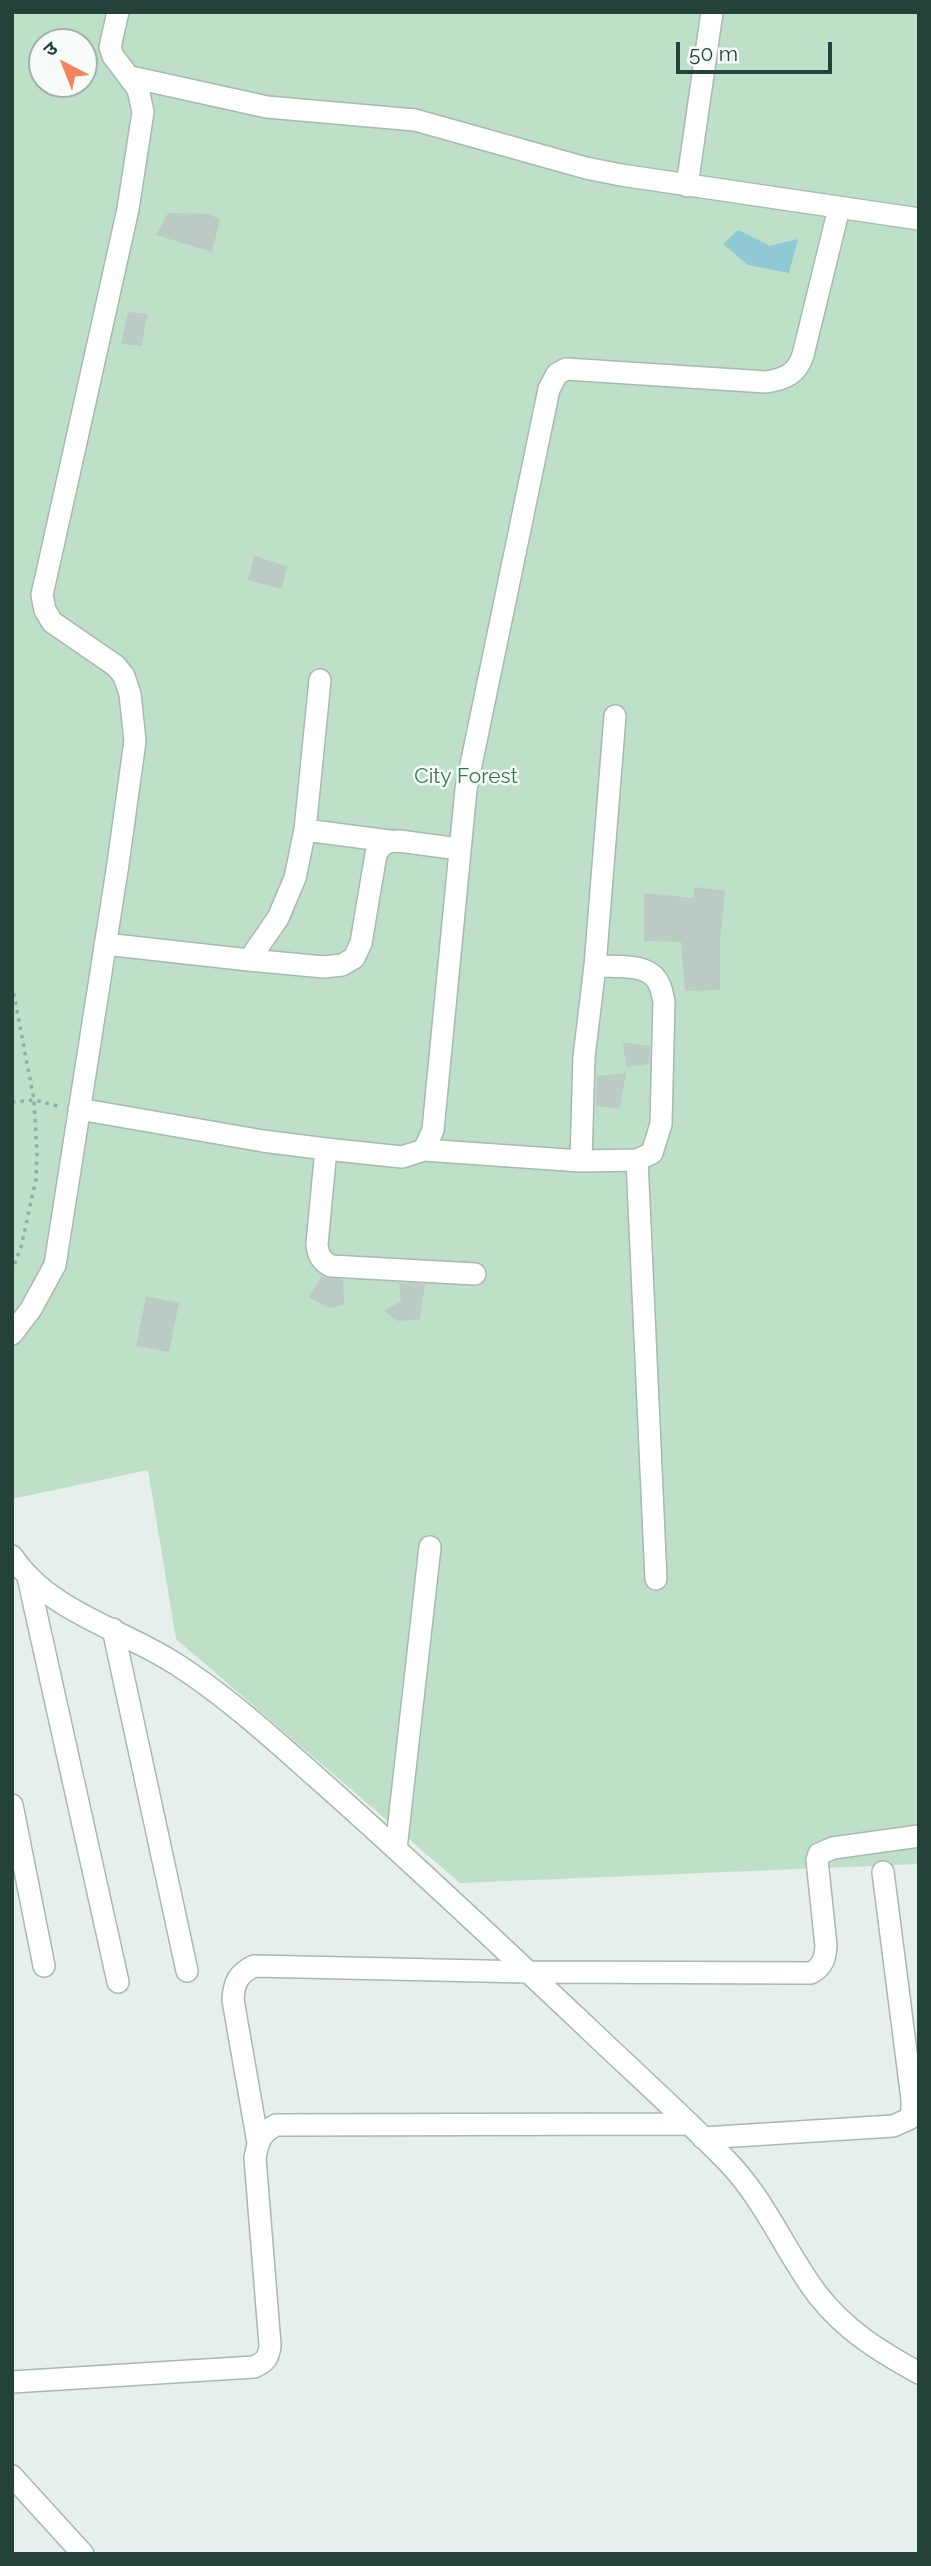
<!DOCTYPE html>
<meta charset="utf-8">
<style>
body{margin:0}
#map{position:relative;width:931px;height:2566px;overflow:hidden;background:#e6efeb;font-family:Raleway,"Noto Sans Devanagari",sans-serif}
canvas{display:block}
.frame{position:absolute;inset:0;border:14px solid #24423a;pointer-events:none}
.north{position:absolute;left:28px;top:28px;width:70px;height:70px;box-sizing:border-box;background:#f7fbf9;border:2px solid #a3b1ad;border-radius:50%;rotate:318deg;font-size:19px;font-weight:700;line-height:28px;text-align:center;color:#24423a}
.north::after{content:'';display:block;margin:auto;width:24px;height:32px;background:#f4845f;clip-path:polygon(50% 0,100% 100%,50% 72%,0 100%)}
.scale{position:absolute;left:676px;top:42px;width:156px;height:32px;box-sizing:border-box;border:4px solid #24423a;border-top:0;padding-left:9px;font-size:21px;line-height:24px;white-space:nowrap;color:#24423a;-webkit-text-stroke:5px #f7fbf9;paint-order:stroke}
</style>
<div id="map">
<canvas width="931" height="2566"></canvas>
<div class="frame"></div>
<div class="north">उ</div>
<div class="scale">50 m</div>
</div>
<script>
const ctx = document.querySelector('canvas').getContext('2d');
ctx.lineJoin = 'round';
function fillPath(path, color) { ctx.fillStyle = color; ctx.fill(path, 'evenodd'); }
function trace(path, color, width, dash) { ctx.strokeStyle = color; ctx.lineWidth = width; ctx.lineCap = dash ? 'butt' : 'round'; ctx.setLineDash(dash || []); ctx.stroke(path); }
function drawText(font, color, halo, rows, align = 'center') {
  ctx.font = font + ' Raleway,sans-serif'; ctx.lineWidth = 5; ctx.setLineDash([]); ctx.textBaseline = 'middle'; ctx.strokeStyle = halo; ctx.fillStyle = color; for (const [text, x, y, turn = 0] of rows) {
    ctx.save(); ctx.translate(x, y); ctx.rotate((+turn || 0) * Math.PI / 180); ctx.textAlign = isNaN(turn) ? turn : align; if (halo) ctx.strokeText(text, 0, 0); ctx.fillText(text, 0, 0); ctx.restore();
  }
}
const green = new Path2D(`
 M12,12H919V1864L460,1883L176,1639L148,1470L12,1499ZM42,42H84V84H42Z`);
const water = new Path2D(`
 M738,230L770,246L798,239L789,273L748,265L723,244Z`);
const building = new Path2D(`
 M168,213L208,214L220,219L212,252L156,235Z
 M128,312L147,314L142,346L121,344Z
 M254,556L287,566L282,589L248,580Z
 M695,887L725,891L720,940V990L685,991L681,942L644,941V893L693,898Z
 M623,1042L650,1046L649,1064L626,1067Z
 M626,1073L620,1109L596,1106L597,1076Z
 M322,1276L343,1280L344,1305L328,1308L309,1297Z
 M399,1283L425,1284L420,1319L398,1321L384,1311L401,1301Z
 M146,1296L179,1303L169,1352L136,1346Z`);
const path = new Path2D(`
 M12,985L34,1100L37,1152L36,1179L21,1247L12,1271
 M12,1102L34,1100L58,1106`);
const minor = new Path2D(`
 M131,77L267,107L415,120L586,168L621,175L919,219
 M687,186L712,12
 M305,830L389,841
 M105,944L249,960L324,967L342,965L354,958L361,943L376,854C382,844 387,841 399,841L459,849
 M249,960L278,918L295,878L305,830L320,680
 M79,1109L263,1141L326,1149L402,1157L424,1150L433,1130L466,789L549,389L557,374L566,369L766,382C785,379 797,374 803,355L839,208
 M326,1149L317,1244C318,1255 321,1261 331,1266L475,1274
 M424,1150L581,1161L637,1160L652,1153L661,1124L664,1001C662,995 662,989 659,984C650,962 614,967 595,966
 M637,1160L656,1579
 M581,1161L584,1057L595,966L615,716
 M12,1334L31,1309L55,1265L118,864L135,741L130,694L124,676L116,666L52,622L45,610L42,595L128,209L143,112L138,89L113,56L110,47L118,12
 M12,1556C49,1612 122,1629 176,1664C226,1696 271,1737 315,1776C410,1860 501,1946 593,2033C637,2075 684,2117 727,2161C765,2200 785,2251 817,2294C846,2331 879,2351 919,2373
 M28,1577L118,1982
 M113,1629L187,1971
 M12,1805L44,1966
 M396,1849L430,1547
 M703,2138L893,2126L909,2119L912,2111V2099L883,1872
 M258,2143L233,2000C234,1982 238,1974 254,1966L528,1972L811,1973C823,1966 825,1959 826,1946L817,1860L819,1854L833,1848L919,1836
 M12,2382L254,2367C265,2362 269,2358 270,2345L255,2158C258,2141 261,2133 276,2125L688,2124`);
const tertiary = new Path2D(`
 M12,2476L83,2554`);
const parkNames = [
 ["City Forest",466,777]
];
fillPath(green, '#bfe0c8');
fillPath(water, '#8ec9d4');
fillPath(building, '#bbcac4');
trace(minor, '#a8b8b2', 24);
trace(tertiary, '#a8b8b2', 24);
trace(path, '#86b3a5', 3.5, [3.5, 5]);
trace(minor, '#fff', 21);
trace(tertiary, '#fff', 21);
drawText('21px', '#2d7a4b', '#f7fbf9', parkNames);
</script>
